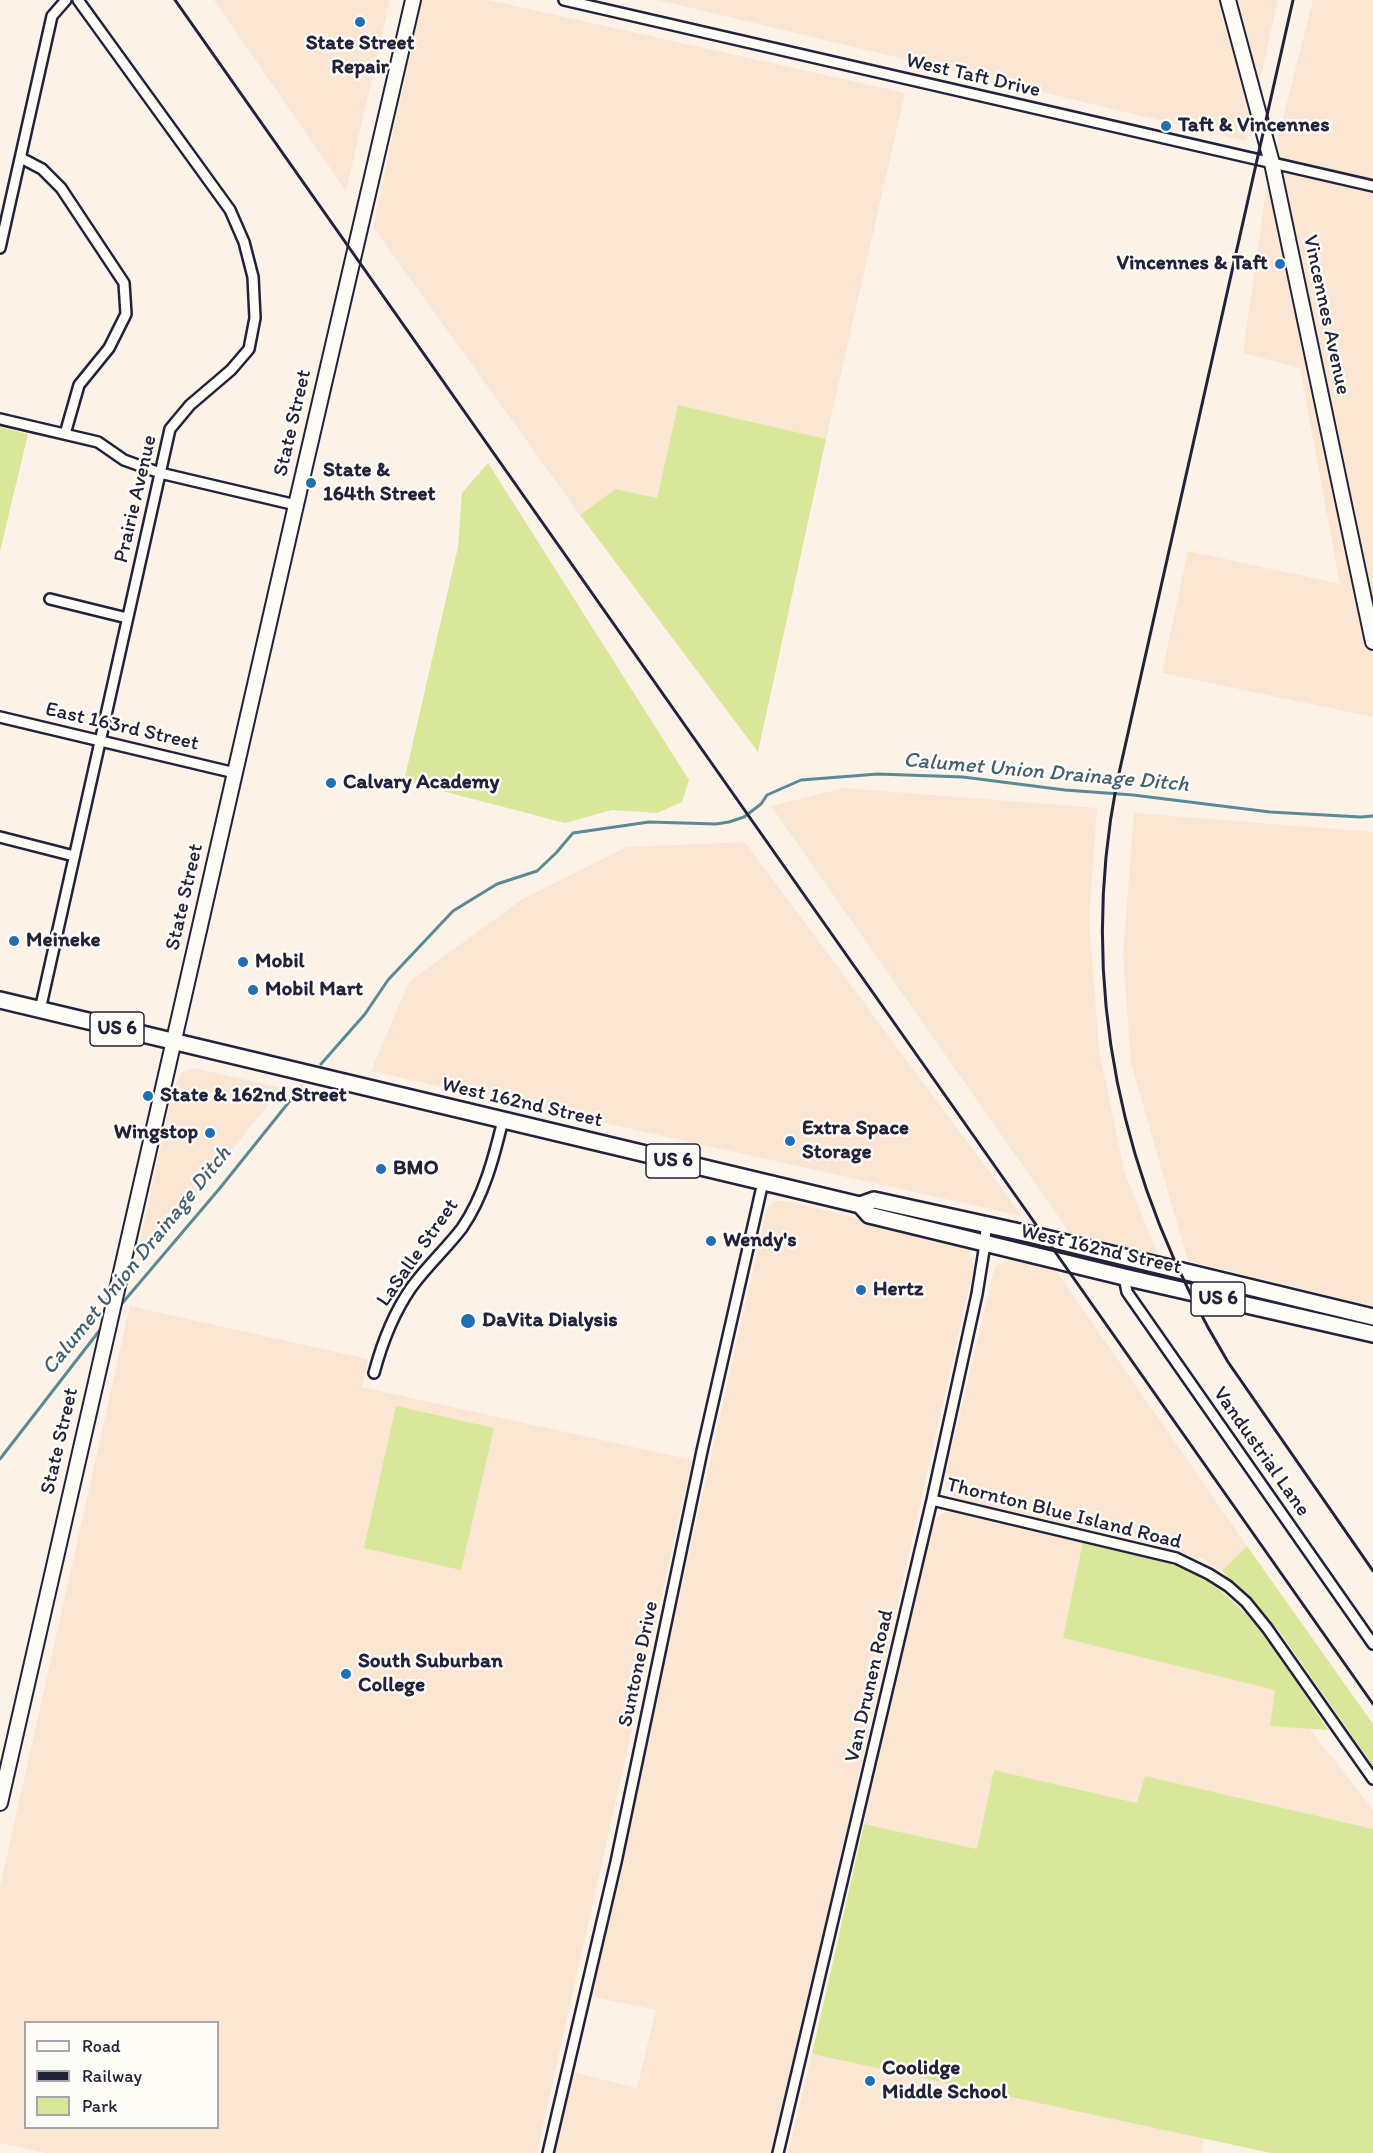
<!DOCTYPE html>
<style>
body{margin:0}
#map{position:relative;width:1373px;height:2153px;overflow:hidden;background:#fcf2e7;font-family:Itim,sans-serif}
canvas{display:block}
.legend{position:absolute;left:24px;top:2021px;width:195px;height:108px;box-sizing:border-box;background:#fdfcf7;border:2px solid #a5a5ac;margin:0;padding:8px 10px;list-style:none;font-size:18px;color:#22223b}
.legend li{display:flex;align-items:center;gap:12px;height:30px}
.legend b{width:30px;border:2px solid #a5a5ac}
</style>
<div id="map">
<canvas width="1373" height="2153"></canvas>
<ul class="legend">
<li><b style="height:8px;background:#fdfcf7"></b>Road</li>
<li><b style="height:8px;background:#22223b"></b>Railway</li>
<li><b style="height:16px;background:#d8e79a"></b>Park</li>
</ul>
</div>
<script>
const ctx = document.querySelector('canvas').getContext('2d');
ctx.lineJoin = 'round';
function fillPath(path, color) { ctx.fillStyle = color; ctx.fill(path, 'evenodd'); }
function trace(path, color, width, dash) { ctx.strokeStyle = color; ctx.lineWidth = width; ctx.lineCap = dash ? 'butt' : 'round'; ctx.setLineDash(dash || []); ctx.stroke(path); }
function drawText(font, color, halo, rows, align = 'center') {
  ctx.font = font + ' Itim,sans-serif'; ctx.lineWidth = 5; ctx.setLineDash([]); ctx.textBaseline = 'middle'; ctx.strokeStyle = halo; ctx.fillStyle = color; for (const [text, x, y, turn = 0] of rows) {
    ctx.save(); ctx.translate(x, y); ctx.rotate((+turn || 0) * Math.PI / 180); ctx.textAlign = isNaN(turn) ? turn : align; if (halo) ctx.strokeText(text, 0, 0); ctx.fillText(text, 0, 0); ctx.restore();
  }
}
const built = new Path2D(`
 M214,0H390L346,191Z
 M422,0H489L905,93L826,439L678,405L657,498L615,489L580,515L373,227Z
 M658,0H1278L1246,141Z
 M1313,0H1373V717L1162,673L1188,551L1340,584L1300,368L1243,353L1268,178Z
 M844,788L1097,808L1089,919L1099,1050L1124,1171L1158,1255L1070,1233L771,806Z
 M1134,813L1373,832V1306L1188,1261L1131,1063L1123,955Z
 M745,842L1022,1216L371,1071L409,982L521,900L627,847Z
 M193,1068L282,1088L142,1261L136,1260L171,1099L176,1083L183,1072Z
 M774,1201H786L959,1243L969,1250L974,1266L798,2044L771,2153H552L572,2072L637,2088L656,2010L590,1996L749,1287L767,1208Z
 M1012,1259L1057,1272L1247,1546L1222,1571L1203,1559L1132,1539L958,1499L947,1491L945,1476L995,1266Z
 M130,1306L368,1359L362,1387L692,1460L537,2153H46L0,2143V1887ZM26,2022H218V2128H26Z
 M951,1511L1083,1541L1063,1638L1276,1690L1270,1726L1309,1728L1373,1810V1829L1145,1776L1137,1803L994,1770L977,1849L864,1824L913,1603L934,1522L942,1514Z
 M812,2054L1204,2138L1201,2153H788Z`);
const green = new Path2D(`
 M678,405L826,439L758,752L580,515L615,489L657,498Z
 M0,427L28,434L0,551Z
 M488,463L689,780L682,802L657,813L612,810L565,823L404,781L458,547L462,493Z
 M396,1406L494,1428L461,1570L364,1548Z
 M1083,1541C1121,1550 1161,1557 1196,1575C1253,1604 1293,1678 1328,1730L1270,1726L1275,1690L1063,1638Z
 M1247,1546L1373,1724V1766L1279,1631L1222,1571Z
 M994,1770L1137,1803L1145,1776L1373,1829V2153H1271L812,2054L864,1824L977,1849Z`);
const stream = new Path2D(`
 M321,1064L365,1014L388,980L453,911L497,884L537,871L556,853L573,833L649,822L716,824L729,822L744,817L761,804L767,795L801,780L878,774L963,777L1065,790L1133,795L1270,812L1361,817L1373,816
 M119,1307L220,1188L301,1087
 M0,1459L103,1326`);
const street = new Path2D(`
 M564,0L1373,186
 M21,158L42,169L61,188L124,283L126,314L109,348L79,385L65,434
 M0,248L52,16L66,0
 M0,419L98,442L124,460L160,473L296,505
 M50,599L127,618
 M0,717L235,773
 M0,837L74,856
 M40,1010L170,429L190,405L231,370L249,349L255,318L253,277L244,242L230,210L78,0
 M1124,1277L1127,1292L1373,1644
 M374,1373C382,1343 393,1314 411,1288C426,1267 446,1249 462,1228C484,1196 494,1157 503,1120
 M932,1500L1176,1558L1209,1574L1228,1586L1246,1602L1267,1628L1373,1779
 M548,2153L616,1862L702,1451L763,1182
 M778,2153L932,1500L977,1294L985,1244L986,1226`);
const secondary = new Path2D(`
 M1228,0L1272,163L1373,642
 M0,1803L296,505L413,0`);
const primary = new Path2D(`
 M0,1000L860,1205L874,1200L1029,1234L1373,1317
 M860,1205L869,1215L1124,1277L1373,1334`);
const rail = new Path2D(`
 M175,0L1373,1704
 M1293,0L1117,782C1077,987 1121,1185 1228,1362L1373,1571`);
const markers = [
 [360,22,6,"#1f6fb2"],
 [1166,126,6,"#1f6fb2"],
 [1280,264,6,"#1f6fb2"],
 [311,483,6,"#1f6fb2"],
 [331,783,6,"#1f6fb2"],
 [14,941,6,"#1f6fb2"],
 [243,962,6,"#1f6fb2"],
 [253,990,6,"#1f6fb2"],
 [148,1096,6,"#1f6fb2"],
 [210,1133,6,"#1f6fb2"],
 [790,1141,6,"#1f6fb2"],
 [381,1169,6,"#1f6fb2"],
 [711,1241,6,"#1f6fb2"],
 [861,1290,6,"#1f6fb2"],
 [468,1321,8,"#1f6fb2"],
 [346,1674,6,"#1f6fb2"],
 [870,2081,6,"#1f6fb2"]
];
const shields = [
 [117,1029,54],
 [673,1161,54],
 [1218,1299,54]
];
const shieldNames = [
 ["US 6",117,1029],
 ["US 6",673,1161],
 ["US 6",1218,1299]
];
const poiNames = [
 ["State Street",360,44,"center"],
 ["Repair",360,68,"center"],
 ["Taft & Vincennes",1178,126],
 ["Vincennes & Taft",1268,264,"right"],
 ["State &",323,471],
 ["164th Street",323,495],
 ["Calvary Academy",343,783],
 ["Meineke",26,941],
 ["Mobil",255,962],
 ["Mobil Mart",265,990],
 ["State & 162nd Street",160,1096],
 ["Extra Space",802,1129],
 ["Storage",802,1153],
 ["Wingstop",198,1133,"right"],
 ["BMO",393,1169],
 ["Wendy's",723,1241],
 ["Hertz",873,1290],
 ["DaVita Dialysis",482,1321],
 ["South Suburban",358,1662],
 ["College",358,1686],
 ["Coolidge",882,2069],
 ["Middle School",882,2093]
];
const streetNames = [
 ["West Taft Drive",973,76,13],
 ["Vincennes Avenue",1326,315,78],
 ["State Street",293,423,-77],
 ["Prairie Avenue",136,499,-77],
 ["East 163rd Street",122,727,13],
 ["State Street",185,897,-77],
 ["West 162nd Street",522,1103,13],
 ["West 162nd Street",1101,1250,13],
 ["LaSalle Street",418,1253,-55],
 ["State Street",60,1441,-77],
 ["Vandustrial Lane",1261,1452,55],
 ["Thornton Blue Island Road",1064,1514,14],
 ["Suntone Drive",639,1664,-78],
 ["Van Drunen Road",870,1686,-77]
];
const waterNames = [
 ["Calumet Union Drainage Ditch",1046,773,5],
 ["Calumet Union Drainage Ditch",137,1261,-51]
];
fillPath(built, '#fae6d3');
fillPath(green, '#d8e79a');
trace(stream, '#598a96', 3);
trace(street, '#22223b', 14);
trace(secondary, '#22223b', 18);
trace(primary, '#22223b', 20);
trace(street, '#fdfcf7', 9);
trace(secondary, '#fdfcf7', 14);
trace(primary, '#fdfcf7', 15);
trace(rail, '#22223b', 3);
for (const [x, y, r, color] of markers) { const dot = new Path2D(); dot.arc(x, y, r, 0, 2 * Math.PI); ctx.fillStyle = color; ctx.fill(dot); trace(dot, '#fdfcf7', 2); }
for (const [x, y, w] of shields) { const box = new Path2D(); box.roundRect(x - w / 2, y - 17, w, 34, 4.5); ctx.fillStyle = '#fdfcf7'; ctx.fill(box); trace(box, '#22223b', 1.5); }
drawText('bold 20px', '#22223b', null, shieldNames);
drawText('bold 21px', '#22223b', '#fdfcf7', poiNames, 'left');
drawText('21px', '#22223b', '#fdfcf7', streetNames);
drawText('italic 22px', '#425f70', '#fdfcf7', waterNames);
</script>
